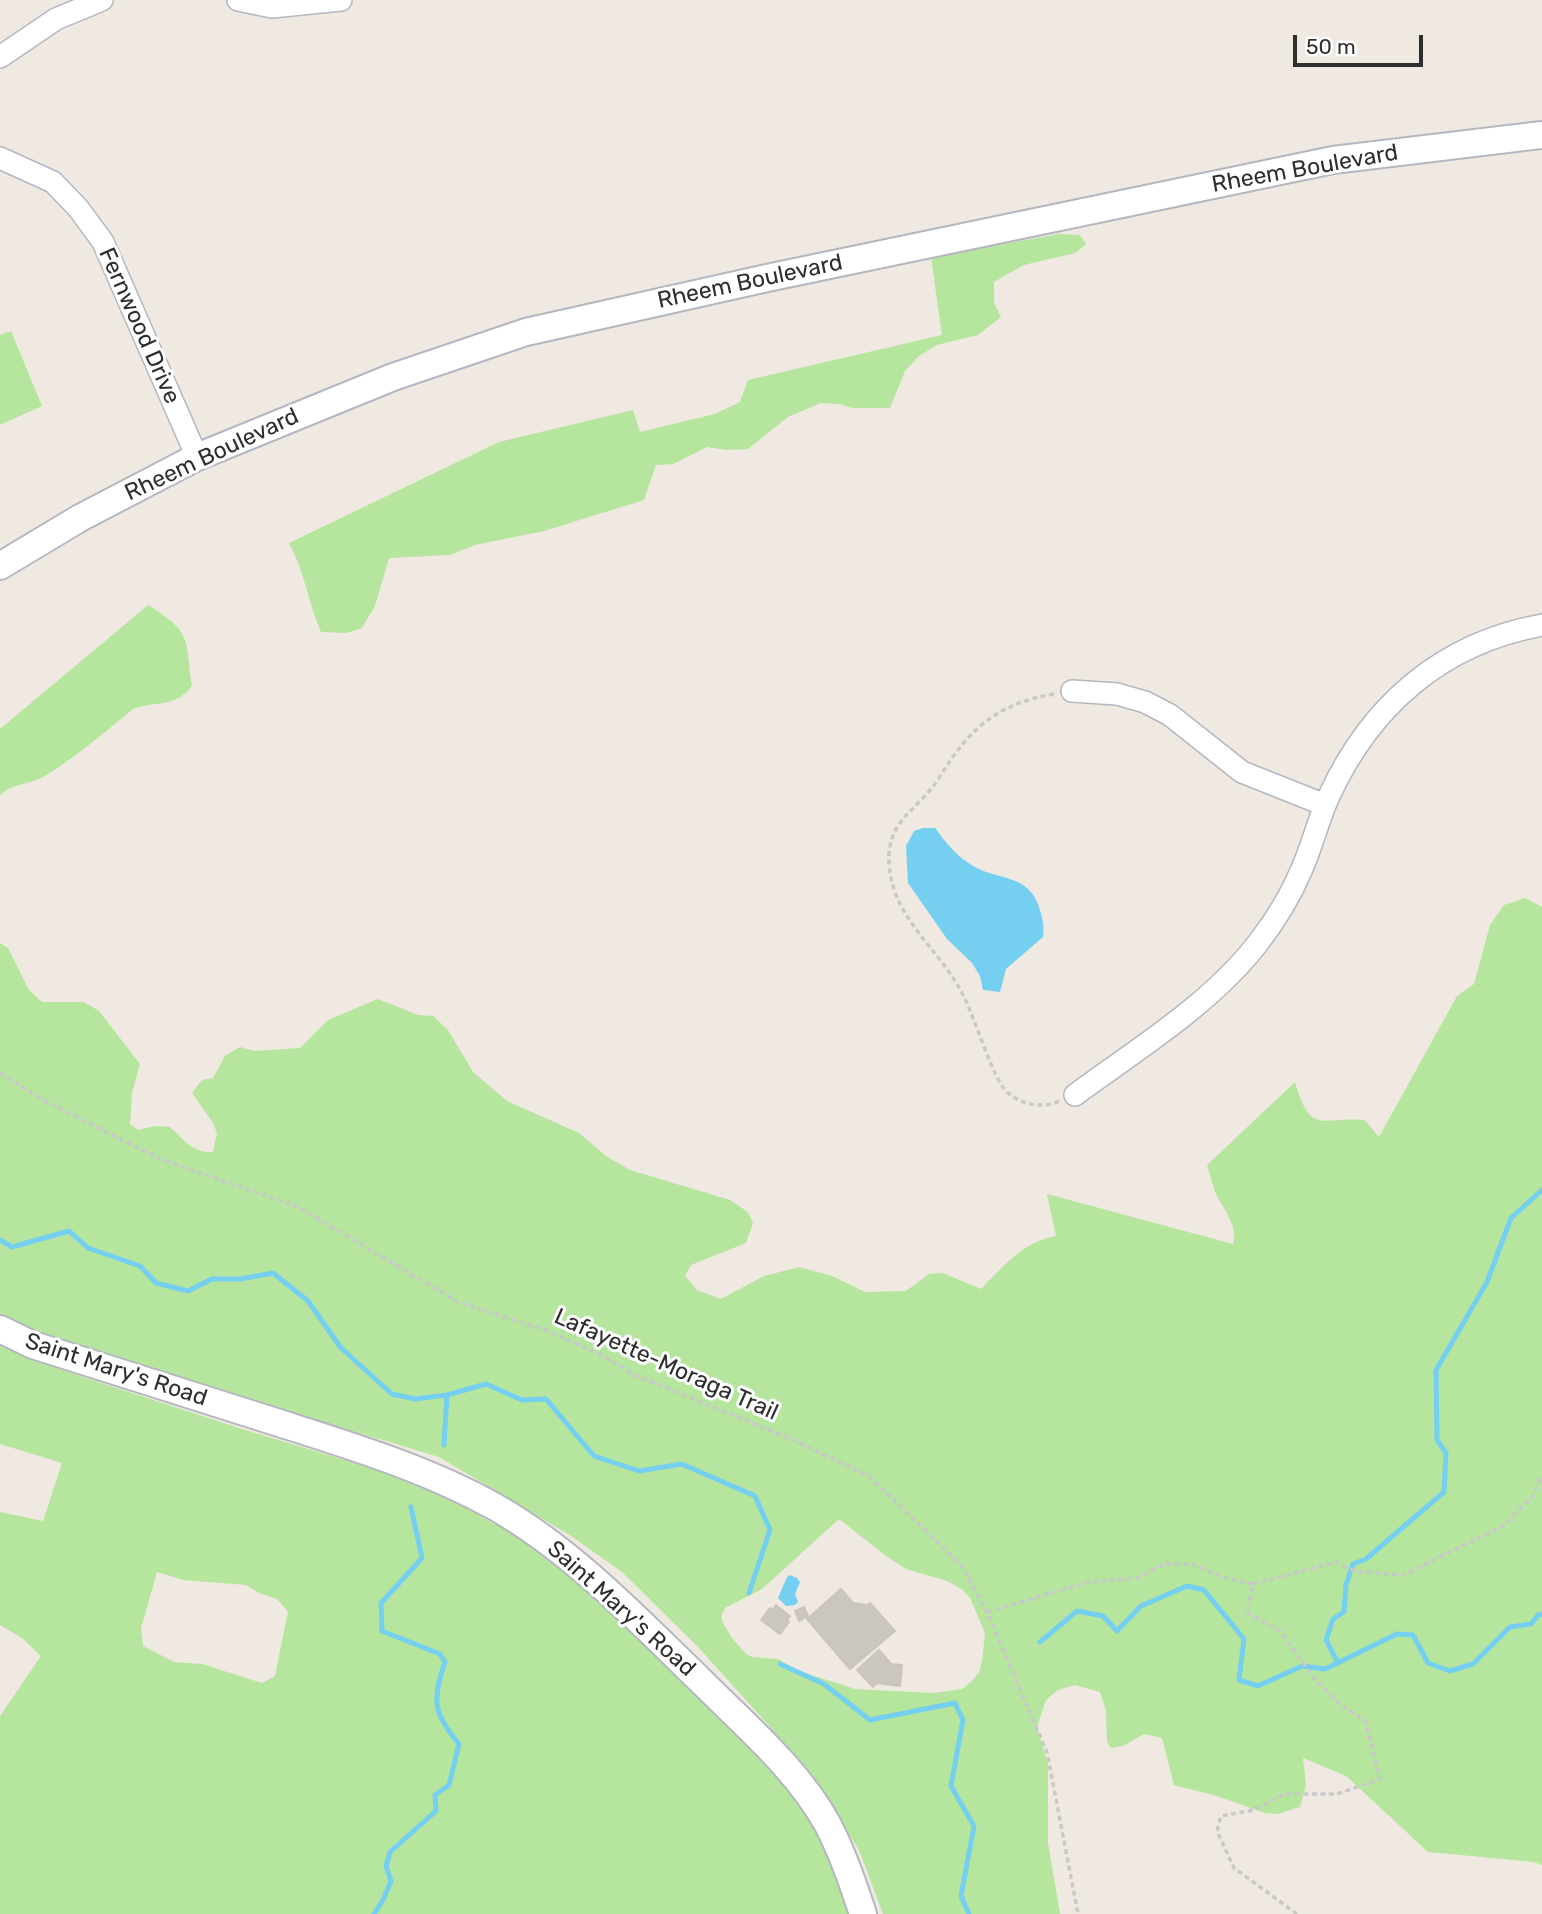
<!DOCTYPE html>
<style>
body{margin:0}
#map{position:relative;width:1542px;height:1914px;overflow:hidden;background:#efe9e1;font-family:Rubik,sans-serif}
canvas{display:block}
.scale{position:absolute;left:1293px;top:35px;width:130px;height:32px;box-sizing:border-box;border:4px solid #2e2e2e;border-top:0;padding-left:9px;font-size:21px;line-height:24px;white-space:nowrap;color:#2e2e2e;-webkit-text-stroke:5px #fff;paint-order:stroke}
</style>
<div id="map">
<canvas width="1542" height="1914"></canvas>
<div class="scale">50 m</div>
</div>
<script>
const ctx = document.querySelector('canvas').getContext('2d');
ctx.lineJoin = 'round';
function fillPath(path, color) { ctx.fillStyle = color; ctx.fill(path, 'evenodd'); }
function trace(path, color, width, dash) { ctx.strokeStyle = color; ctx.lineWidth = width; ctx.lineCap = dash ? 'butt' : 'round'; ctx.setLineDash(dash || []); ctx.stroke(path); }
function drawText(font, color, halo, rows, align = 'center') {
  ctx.font = font + ' Rubik,sans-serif'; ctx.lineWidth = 6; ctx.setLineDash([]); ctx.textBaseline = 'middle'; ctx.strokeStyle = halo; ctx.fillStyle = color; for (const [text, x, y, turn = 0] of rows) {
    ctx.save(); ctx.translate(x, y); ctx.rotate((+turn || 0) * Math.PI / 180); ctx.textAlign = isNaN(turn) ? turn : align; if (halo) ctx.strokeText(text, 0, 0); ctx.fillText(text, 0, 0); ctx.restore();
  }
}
const green = new Path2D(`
 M1059,234L1080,235L1086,244L1075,253L1024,265L994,282V303L1001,317L978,335L937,345L919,356L905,371L890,408H852L839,404L821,403L788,417L748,449L727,450L707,447L673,464L656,465L644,500L544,531L475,545L450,555L389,558L375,606L362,628L346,633L321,632C308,602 305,572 289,543L499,442L633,410L640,432L715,414L740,402L748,380L942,335L931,257Z
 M11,331L42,406L0,425V335Z
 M148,605C193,633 185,638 192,686C173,709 158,700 133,709C105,732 76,757 45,776C29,785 13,783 0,795V729Z
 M1525,898L1542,907V1865L1534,1862L1428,1852L1346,1776L1303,1758L1306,1785L1300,1807L1277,1814L1265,1813L1214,1795L1174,1785L1162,1738L1144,1734L1123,1746L1111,1748L1107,1742L1106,1711L1100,1692L1075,1685L1058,1690L1046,1700L1037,1727L1048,1764V1843L1060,1914H883L859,1850L807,1768L698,1647L622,1572L571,1536L439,1457L77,1348L0,1314V943L8,948L29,990L42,1002H84L99,1011L140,1064L132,1093L130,1124L138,1130L155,1126L170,1127C183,1139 194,1154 213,1152L217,1133L213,1123L192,1093L202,1080L213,1078L225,1056L240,1047L254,1051L300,1048L328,1020L378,999L418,1015L433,1016L448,1030L473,1072L507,1101L579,1133L606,1156L630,1170L730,1200L748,1212L753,1223L746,1243L691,1265L685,1276L697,1290L721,1299L764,1276L799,1267L832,1276L865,1292L906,1291L929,1274L943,1273L981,1289C1004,1266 1022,1242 1056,1236L1047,1194L1233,1244C1239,1226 1222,1207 1215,1192C1212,1183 1210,1174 1207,1165L1295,1082C1311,1137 1321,1116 1365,1120L1379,1137L1457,996L1474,984L1490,925L1504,905ZM839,1519L886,1556L906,1569L947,1581L963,1590L970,1598L985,1633L982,1662L979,1672L971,1682L962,1689L933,1693L855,1689L799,1671L778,1659L752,1657L746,1654L732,1638L722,1621V1614L725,1608L762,1589Z
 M0,1344L59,1369L239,1428L368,1467L414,1484L465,1507L492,1523L530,1539L591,1590L784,1781L822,1838L849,1914H0V1716L41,1656L22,1638L0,1625V1512L43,1521L62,1463L0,1444ZM157,1572L183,1580L246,1585L259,1593L277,1599L288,1612L275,1676L262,1683L202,1664L174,1662L143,1646L141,1628Z`);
const water = new Path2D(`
 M923,828H935C947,844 957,857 975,867C1001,881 1030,874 1040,910C1043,920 1044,926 1043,937L1006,969L1000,992L983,990L980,976L972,963L947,939L908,883L906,846L914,831Z
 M790,1575L797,1578L800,1582L795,1594L798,1602L795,1605L786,1606L778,1598L787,1577Z`);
const stream = new Path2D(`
 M0,1240L12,1247L69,1231L88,1248L140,1266L156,1283L188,1291L212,1279H240L273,1273L308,1301L341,1348L392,1394L415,1399L447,1395L486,1384L522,1400L546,1399L594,1456L639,1471L682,1464L755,1496L770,1530L749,1593
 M444,1445L447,1395
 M1040,1642L1077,1611L1103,1616L1117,1631L1141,1606L1187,1586L1204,1590L1244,1639L1239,1680L1258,1686L1302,1666L1325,1669L1397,1634L1413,1635L1428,1663L1450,1671L1473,1664L1510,1627L1531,1624L1538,1615L1542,1614
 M1338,1663L1326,1640L1333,1619L1344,1612L1346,1585L1353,1564L1366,1559L1444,1492L1446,1453L1437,1440L1436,1370L1487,1282L1511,1218L1542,1190
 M780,1664L824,1684L870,1720L955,1703L963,1720L951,1786L974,1826L961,1896L969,1914
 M374,1914L383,1900L391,1881L386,1866L390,1852L436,1811L435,1795L449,1785L459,1744C433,1713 432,1700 445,1662L440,1654L382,1631L381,1603L422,1558L411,1507`);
const building = new Path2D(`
 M841,1589L853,1603L867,1605L870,1603L895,1631L850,1669L807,1619Z
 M776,1605L790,1616L787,1620L789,1622L780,1634L761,1620L770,1608L772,1610Z
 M804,1607L808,1616L799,1621L795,1611Z
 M879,1650L891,1664L902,1665L900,1686L877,1683L873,1687L857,1670Z`);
const path = new Path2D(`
 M1054,694C996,704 969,729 939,778C919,810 887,819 889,862C891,919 943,951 965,999C975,1019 993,1078 1006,1091C1021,1105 1041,1109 1060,1101
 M0,1073L43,1100L160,1159L298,1207L458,1302L548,1331L599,1354L635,1375L791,1439L869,1476L962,1566L987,1612L1047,1752L1078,1914
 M987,1612L1089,1582L1137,1578L1164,1564H1191L1223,1577L1253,1584
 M1297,1914L1234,1868L1217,1831L1221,1816L1253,1810L1285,1794H1337L1380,1779L1365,1720L1342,1706L1315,1679L1280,1631L1247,1613L1253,1584L1336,1562L1354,1571L1403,1575L1503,1526L1531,1498L1542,1476`);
const minor = new Path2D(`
 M238,0L272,7L341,0
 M0,57L56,19L102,0
 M0,158L53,182L78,208L103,242L197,457
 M1072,691L1117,694L1145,702L1170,715L1242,772L1325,805
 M1075,1095C1137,1049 1210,1005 1258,943C1275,921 1290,897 1301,871C1312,847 1318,820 1329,796C1371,705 1442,643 1542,625`);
const tertiary = new Path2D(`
 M0,566L80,518L197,457L393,377L526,332L767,278L1333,160L1542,135
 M0,1329L33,1345C114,1371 195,1396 276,1422C351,1446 428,1469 497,1508C575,1553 639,1621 703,1683C747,1727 798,1770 828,1825C843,1854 853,1884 863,1914`);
const streetNames = [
 ["Rheem Boulevard",1305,169,-10],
 ["Rheem Boulevard",750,282,-12],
 ["Fernwood Drive",139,326,66],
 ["Rheem Boulevard",212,455,-25],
 ["Lafayette-Moraga Trail",666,1365,24],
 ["Saint Mary's Road",116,1370,18],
 ["Saint Mary's Road",621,1609,42]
];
fillPath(green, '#b6e59e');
fillPath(water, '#75cff0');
trace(stream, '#75cff0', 5);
fillPath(building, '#cbc7bf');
trace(building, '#cbc5ba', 2);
trace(minor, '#b4b7c1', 24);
trace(tertiary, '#b4b7c1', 30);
trace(path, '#c9c9c9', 3.5, [5, 3.5]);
trace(minor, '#fff', 21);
trace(tertiary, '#fff', 26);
drawText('23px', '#2e2e2e', '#fff', streetNames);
</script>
